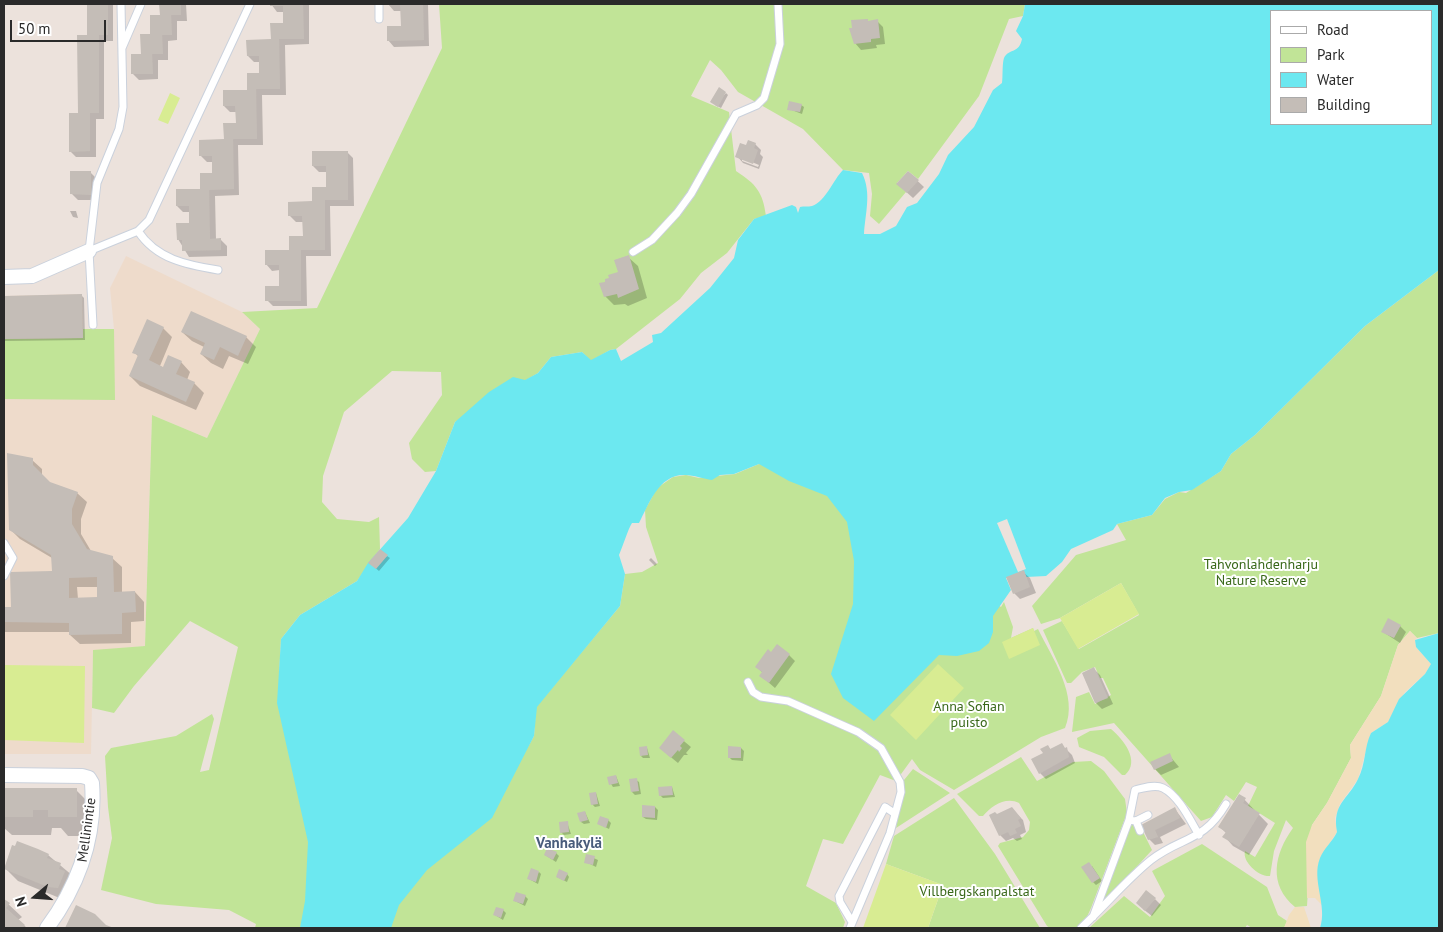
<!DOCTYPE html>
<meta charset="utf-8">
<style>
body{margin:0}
#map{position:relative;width:1443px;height:932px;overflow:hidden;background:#ece2dc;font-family:"PT Sans",sans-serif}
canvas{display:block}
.frame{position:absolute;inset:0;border:5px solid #2a2a2a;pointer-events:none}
.legend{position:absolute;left:1270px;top:10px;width:162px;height:115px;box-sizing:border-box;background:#fff;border:1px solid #aaa;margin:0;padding:6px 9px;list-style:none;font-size:15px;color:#2a2a2a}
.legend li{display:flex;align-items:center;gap:10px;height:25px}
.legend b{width:25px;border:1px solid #aaa}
.north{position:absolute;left:10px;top:872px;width:50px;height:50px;-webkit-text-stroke:4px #fff;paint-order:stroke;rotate:252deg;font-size:14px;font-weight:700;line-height:20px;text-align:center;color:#2a2a2a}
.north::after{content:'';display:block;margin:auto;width:18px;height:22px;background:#2a2a2a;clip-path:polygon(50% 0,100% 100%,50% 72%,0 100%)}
.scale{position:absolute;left:10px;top:20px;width:96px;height:22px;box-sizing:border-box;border:2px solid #2a2a2a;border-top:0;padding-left:6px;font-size:15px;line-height:18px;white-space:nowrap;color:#2a2a2a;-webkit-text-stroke:4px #fff;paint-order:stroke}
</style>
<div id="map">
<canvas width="1443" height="932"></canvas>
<div class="frame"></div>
<ul class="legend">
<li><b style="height:6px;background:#fff"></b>Road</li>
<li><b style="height:14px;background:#c1e497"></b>Park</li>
<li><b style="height:14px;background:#6ce8f0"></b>Water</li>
<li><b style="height:14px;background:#c4bdb7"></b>Building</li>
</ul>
<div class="north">N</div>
<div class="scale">50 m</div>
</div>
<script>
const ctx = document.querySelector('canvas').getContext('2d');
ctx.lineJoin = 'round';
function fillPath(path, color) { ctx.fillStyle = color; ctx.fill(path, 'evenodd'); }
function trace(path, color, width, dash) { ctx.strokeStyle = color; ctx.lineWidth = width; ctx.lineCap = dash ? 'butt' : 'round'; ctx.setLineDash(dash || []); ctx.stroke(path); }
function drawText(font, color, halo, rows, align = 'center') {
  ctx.font = font + ' "PT Sans",sans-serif'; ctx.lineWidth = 4; ctx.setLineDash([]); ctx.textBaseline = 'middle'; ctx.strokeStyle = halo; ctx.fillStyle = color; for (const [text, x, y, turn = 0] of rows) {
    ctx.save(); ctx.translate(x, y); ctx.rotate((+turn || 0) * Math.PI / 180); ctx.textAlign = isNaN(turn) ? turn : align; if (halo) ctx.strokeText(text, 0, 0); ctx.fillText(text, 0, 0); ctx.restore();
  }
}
const education = new Path2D(`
 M126,256L242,312L260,329L207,438L152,415L145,646L93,651L91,754H4V296L82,294L83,329H114L110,288Z`);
const green = new Path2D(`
 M439,4H1025L1023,16L1009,19L979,96L918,179L908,171L897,183L906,192L879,224L870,216L872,194L869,173L843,170L803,129L738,92L721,70L710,60L691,96L729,112L736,171C756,184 763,192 766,216L754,219L727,253L701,273L680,299L616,349L610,350L591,361L582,352L551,357L538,373L455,422L436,471L425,472L412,459L409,443L442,395L441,372L392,371L344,412L323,476L322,502L337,519L369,522L379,517L380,549L357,581L300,615L281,639L279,677L505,788L534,736L536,707L620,606L625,574L642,572L658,563L646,527L645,510L657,488L673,477L686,475L699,478L735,474L759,464L797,458L1001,607L1004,602L1013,627L1011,638L1033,628L1034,631L1038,629C1052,658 1079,695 1065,728L1041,737L954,790L920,770L912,759L896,781L880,775L843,844L823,839L806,886L836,903L845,922L843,928H255L256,924L229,910L156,904L101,890L112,838L108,807L105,756L111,748L176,736L212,714L214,719L200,772L209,770L238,647L190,621L134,686L114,713L92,708L93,650L145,646L152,415L207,438L260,329L242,312L317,308L442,48Z
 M1439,270V633L1417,638L1410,631L1398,645L1381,696L1350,745L1351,758L1327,803L1312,825L1307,906L1295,907C1268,885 1274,854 1293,828L1286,820L1274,851L1270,876C1259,877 1242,862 1245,851L1255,857L1275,823L1248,806L1257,787L1246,782L1234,801L1226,795L1212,817L1201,821L1114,723L1072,732L1076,697L1089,692L1095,704L1111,695L1103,678H1100L1095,667L1082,672L1071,683H1067L1043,630L1062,621L1079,649L1139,615L1121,583L1060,618L1041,624L1032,606L1076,555L1126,540L1117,524L1152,515L1165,499L1179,492L1186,493L1221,471L1231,454L1255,435L1365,326Z
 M83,329H114L115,400L4,399V339L83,338Z
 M1111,729C1123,739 1141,761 1125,775H1122L1104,757L1079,747L1077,738L1090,731Z
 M1021,757L1037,781L1073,762L1091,761L1104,771L1125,799L1127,813L1091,908L1086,919L1077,928H1050L1047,926L998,846L1000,843L1023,837L1029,830L1030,822L1019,803C1006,796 991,806 983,816H979L957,794Z
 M913,769L950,793L896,828L904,780Z
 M954,798L995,854L1040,928H928L943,885L886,864L894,836Z
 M1138,822L1152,850L1098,909L1130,826Z
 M1202,844L1267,887L1278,915L1287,921L1284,928H1252L1247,925L1245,928H1089L1124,896L1150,917L1165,896L1152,871Z`);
const sand = new Path2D(`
 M1410,631L1417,638L1415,640L1416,647L1431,664L1425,674L1405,692L1388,722L1371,733L1358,779L1340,804L1335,818L1337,832L1326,849L1318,870L1322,905L1315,898H1307L1306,842L1312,825L1327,803L1351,758L1350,745L1381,696L1398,645Z
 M1295,907H1304L1311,928H1284L1289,915Z`);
const pitch = new Path2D(`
 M170,93L180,98L168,124L158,120Z
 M1121,583L1139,614L1078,649L1060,618Z
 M1033,628L1040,645L1009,659L1002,642Z
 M938,664L964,688L916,740L890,715Z
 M4,665L85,666L84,743L4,740Z
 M886,864L943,885L928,928H863Z`);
const water = new Path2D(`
 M1025,4H1439V270L1365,326L1255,435L1231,454L1221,471L1192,490L1179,492L1165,498L1152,515L1117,524L1113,530L1071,549L1062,562L1046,576L1006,578L1011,590L993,616V632L989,643L979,651L957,656L939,655L874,721L843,698L831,674L853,604L854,561L847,522L827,496L789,481L759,464L734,474L720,475L712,480C704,479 694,475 685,475C659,474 649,504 639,523H632C628,529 623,546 619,555L625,574L620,606L537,707L534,736L492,818L427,870L399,905L391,928H300L305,901L308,842L277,703L281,639L300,615L357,581L368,563L408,518L436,471L455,422L489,392L513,377L525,380L538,373L551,357L582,352L591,360L610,350L616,349L621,361L653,342L652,335L661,333L710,288L734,258L738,240L754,219L792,205L796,207L798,213L800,207C804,206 808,207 812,206C826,201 833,180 843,170L862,173C872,193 865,214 864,234H880L896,226L907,207L917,203L939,174L948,155L974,127L993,90L1002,83C1003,76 1002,64 1004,58C1009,48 1019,54 1022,39L1016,31L1023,16ZM1272,11H1432V124H1272Z
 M1439,633V928H1320C1328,906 1311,880 1320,858C1324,848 1333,841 1337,832C1332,803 1348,800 1358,779C1366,764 1364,747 1371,733L1388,722L1399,699L1425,674L1431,664L1416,647L1415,640Z`);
const pier = new Path2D(`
 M1007,519L1026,569L1018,572L997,523Z`);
const shadow = new Path2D(`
 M88,4H113V41H104V119H96V157H76L70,151L79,114L88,37Z
 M161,4H186L187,21H177V40L168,41V60H158V79L139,80L133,74L161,16Z
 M271,4H309V44L285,45L286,95H262L263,145H238L239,195L215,196L216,240H221L227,246V256L189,257L178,239L190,224V212H183L177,206L201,190L213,174V162H207L201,156L225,140L237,124V112H230L224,106L248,91L261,74L260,62H254L248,56L272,40L284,24V12H277Z
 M388,4H428L429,46L394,47L388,40L402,27V11H394Z
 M877,21L883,27L885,44L876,45L877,48L861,50L855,43Z
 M726,93L728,95L721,108L715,105Z
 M801,105L804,107L802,114L789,109Z
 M755,144L761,150L760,154L763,157L759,169L743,163L737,156L746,147ZM742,158L759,165L758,167L742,161Z
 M347,152L353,158L354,206H330L331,256H306L307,306H273L267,300L280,287V270L272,271L266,264L290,251L304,237V222H296L290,216L314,202L327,188V172H319L313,166Z
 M90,172L96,178V200H78L72,194Z
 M908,172L924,187L913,198L904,190Z
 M4,182L5,220H4Z
 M70,211H76L78,218L73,217Z
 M628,257L638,266L647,298L628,306L625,304L614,305L605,296L607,282L619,273Z
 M82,296L84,298L85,340L4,341V297Z
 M163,328L172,337L160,366L164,368L181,362L190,372L187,380L194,383L204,393L196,410L140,386L130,376L139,357L134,352Z
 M182,332L246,337L256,347L248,364L229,356L223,369L211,363L201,354L204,347L192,341Z
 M32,460L42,469V476L50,483L77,493L87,502L81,519V534L91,551L112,558L122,567V593L135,592L144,602V621L131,622V643L80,644L70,635V632H4V605L5,609L12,608L53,572L52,558L20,539L10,529ZM77,587H98V598L78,599Z
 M387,556L390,558L379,571L373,566Z
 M651,558L657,564L655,566L649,560Z
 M1023,572L1030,578L1036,593L1020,599L1014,593Z
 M1400,626L1406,632L1400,643L1383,632Z
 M772,654L789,655L795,661L775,688L761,676L763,673L757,667Z
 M1094,669L1100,675L1113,704L1102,709L1096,703L1083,674Z
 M673,732L691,747L686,753L688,755H684L678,763L667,754Z
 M1048,746L1051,750L1066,749L1072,755L1075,763L1046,779L1040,773Z
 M647,748L650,758H643L641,756Z
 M741,748L744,751L743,761L732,760L729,757Z
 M1169,755L1179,767L1161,775L1155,769Z
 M616,776L620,786L613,787L611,784Z
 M631,780H636L639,782L641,794L635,795L632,792Z
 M672,787L675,797L663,798L660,795Z
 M4,789L76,790L95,809V836H68L61,828H52L51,835H12L4,828Z
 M596,793L600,806L595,807L592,804Z
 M1240,795L1268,824L1249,855L1233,846L1224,836L1226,833L1220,827Z
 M655,807L658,810L657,820L646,819L643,817Z
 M1175,809L1186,824L1160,837L1163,843L1155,845L1149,839L1142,825Z
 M585,812L590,823L584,824L581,822Z
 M1017,814L1023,820L1026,832L1020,835L1022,839L1017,841L1013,838L1006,841L1000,835L997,815Z
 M608,820L611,823L609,829L599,824Z
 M567,822L571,834L564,835L561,832Z
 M556,853L559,856L556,862L545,855Z
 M48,855L73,876L62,899L18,881L5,868Z
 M587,855L598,860L596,867L586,862Z
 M1092,866L1102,881L1096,885L1093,882Z
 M539,872L541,874L538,884L529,879Z
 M567,874L569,877L567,882L557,877Z
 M525,896L528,899L525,906L515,901Z
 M1155,899L1161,905L1152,916L1143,909Z
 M4,900L22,917L18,920L27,928H4Z
 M503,910L506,913L503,920L495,915Z`);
const building = new Path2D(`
 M87,4H108V35H99V113H90V151L69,152V113H78L77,35H87Z
 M159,4H181V15H171L172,35H162L163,54H152L153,74H131V54H141L140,34H150V15H160Z
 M270,4H303L304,39H279L280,89H256L257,139H233L234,189L209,190L210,239L221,238V250L182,251V240H177L176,223H189V206H176V189H200V173H212V156H199V140L224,139L223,123H236L235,106H223V90H247V73H259V56H247L246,40L271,39L270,23H283V6H270Z
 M400,4H423L424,40L387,41V26H401Z
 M868,19V21L878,19L880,38L871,39V42L854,44L849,28H852L851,20Z
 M719,87L726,92L718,107L710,102Z
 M789,101L802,104L800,112L787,110Z
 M748,140L756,143L754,148L758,150L753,164L735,157L740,143L746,145Z
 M312,151H348V200H325V250H301V301H265V286H279V265H265V250H289V236H303L302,216H288V202L312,201V187H326V166H312Z
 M70,171H91V195L70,194Z
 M908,171L919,180L907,193L896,184Z
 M629,255L639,289L618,298L617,294L604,297L599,283L605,282V279L609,278L608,275L618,272L614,260Z
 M82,294L83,338L4,339V296Z
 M191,311L247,336L238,356L220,347L214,360L200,354L205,343L181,332Z
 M147,319L164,327L149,360L163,367L168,355L182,361L176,374L195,382L186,402L129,376L138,355L132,353Z
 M7,453L33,458V465L50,482L78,492L72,509V524L87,549L113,556L114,592L135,591L136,612L122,613V634L69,635V623L4,622V607H11L10,572L52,571L51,555L9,530ZM97,577V597L69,598V578Z
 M380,549L388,555L376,569L368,563Z
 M1024,570L1030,587L1013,594L1006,577Z
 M1388,618L1401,625L1394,638L1381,632Z
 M777,644L790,654L769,683L759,676L762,672L755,667L768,649L771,652Z
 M1094,667L1108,698L1095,703L1082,673Z
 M673,730L685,740L680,746L682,748L679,752L678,750L671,758L659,748Z
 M1062,743L1065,748L1067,747L1069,757L1039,774L1031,759L1043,753L1040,749L1048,745L1050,749Z
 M647,746L648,755L640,756L639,747Z
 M728,746L741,747V758H728Z
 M1170,753L1173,761L1154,770L1150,762Z
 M616,775L618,783L609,785L607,777Z
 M637,778L639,791L631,792L629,779Z
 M672,786L673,795L659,796L658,787Z
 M4,788H77V817H48V810H33V817H4Z
 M596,792L598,804L591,805L589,793Z
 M1239,794L1246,798L1243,803L1260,813L1239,847L1222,837L1226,832L1218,827Z
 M642,805L655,806V818L642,817Z
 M1012,807L1021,818L1018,820L1021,826L1015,829L1017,833L1010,836L1008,832L999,836L989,815L995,812L997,814Z
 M1175,807L1180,818L1155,830L1158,837L1148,840L1141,825Z
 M585,811L588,820L580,822L577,813Z
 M600,816L609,819L606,828L597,824Z
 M568,821L569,832L560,833L559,822Z
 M17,841L38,849L49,854L47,858L61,863L59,869L65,871L58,888L48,887L4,869L12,845L15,846Z
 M547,848L557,852L553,860L544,855Z
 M586,854L595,856L593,865L584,863Z
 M1089,862L1100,878L1092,883L1081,867Z
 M531,868L539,871L536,882L527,879Z
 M559,869L568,873L564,881L556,877Z
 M1146,890L1156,898L1145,911L1136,903Z
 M516,892L526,895L523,904L513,901Z
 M4,899L10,903L6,908L25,925L22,928H4Z
 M76,905L95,914L106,925L114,928H65Z
 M496,907L504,909L501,918L493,915Z`);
const lane = new Path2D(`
 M379,4V19
 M122,48L141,4
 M138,231C156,259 187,265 218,270
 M89,251L138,231L149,220L250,4
 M633,252L652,240L677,213L691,194L736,114L757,105L764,98L780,44L778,4
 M93,325L89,251L97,183L119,129L123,107L121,4
 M4,543L13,558L4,576
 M748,682L753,692L761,697L788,701L858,732L881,748L900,782L901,792L890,833L850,928
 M1129,820L1136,821L1148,815
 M1136,821L1140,831
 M1093,917L1129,820L1135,790C1143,788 1155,784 1163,788C1179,796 1190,820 1199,835
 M852,922L840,902L839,896L885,807L894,813
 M1081,928C1105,906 1126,880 1151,860C1182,836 1203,843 1226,804`);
const street = new Path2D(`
 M4,277L32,276L89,251
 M4,775L82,776L89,778L92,783C96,837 78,886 47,928`);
const parkNames = [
 ["Tahvonlahdenharju",1261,565],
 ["Nature Reserve",1261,581],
 ["Anna Sofian",969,707],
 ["puisto",969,723],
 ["Villbergskanpalstat",977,892]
];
const streetNames = [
 ["Mellinintie",87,830,-82]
];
const neighbourhoodNames = [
 ["Vanhakylä",569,844]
];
fillPath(education, '#eedbcb');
fillPath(green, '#c1e497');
fillPath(sand, '#f2dfbe');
fillPath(pitch, '#d8ec92');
fillPath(water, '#6ce8f0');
fillPath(pier, '#ece2dc');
fillPath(shadow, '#0003');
fillPath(building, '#c4bdb7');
trace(lane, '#cad1dc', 9);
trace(street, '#cad1dc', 16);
trace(lane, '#fff', 7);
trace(street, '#fff', 14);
drawText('14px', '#396819', '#fff', parkNames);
drawText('14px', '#2a2a2a', '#fff', streetNames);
drawText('bold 15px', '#495c7b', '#fff', neighbourhoodNames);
</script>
